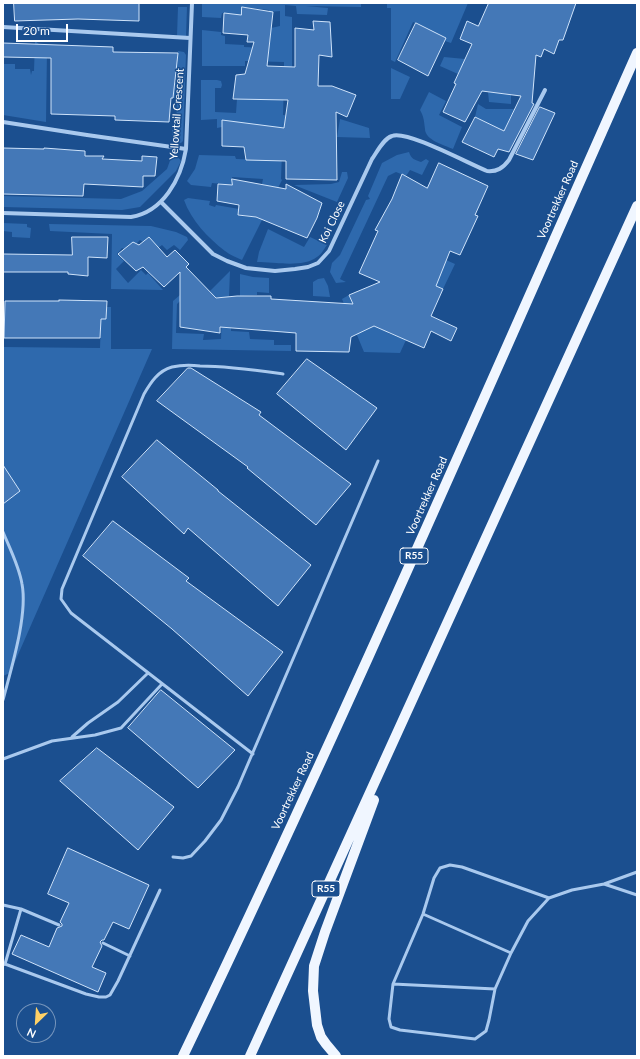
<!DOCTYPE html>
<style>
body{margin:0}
#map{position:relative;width:640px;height:1059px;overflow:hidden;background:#1b4f8f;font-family:Lato,sans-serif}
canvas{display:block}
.frame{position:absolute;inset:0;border:4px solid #fff;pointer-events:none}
.north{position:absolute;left:16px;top:1003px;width:40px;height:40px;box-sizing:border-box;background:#1b4f8f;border:1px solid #7695bc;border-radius:50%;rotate:205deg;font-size:11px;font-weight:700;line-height:16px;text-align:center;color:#fff}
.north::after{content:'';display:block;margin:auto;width:14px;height:18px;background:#ffd166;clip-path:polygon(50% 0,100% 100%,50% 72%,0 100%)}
.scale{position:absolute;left:16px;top:24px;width:52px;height:18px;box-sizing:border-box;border:2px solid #fff;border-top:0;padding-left:5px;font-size:12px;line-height:14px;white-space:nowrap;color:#fff;-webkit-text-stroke:3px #1b4f8f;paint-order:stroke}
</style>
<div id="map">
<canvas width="640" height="1059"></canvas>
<div class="frame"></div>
<div class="north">N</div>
<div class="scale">20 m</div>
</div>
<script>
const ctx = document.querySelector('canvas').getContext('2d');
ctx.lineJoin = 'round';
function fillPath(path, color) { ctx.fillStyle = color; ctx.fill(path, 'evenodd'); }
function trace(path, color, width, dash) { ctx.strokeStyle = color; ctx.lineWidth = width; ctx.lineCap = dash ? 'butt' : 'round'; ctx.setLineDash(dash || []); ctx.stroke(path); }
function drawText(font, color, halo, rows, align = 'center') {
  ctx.font = font + ' Lato,sans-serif'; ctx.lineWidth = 3; ctx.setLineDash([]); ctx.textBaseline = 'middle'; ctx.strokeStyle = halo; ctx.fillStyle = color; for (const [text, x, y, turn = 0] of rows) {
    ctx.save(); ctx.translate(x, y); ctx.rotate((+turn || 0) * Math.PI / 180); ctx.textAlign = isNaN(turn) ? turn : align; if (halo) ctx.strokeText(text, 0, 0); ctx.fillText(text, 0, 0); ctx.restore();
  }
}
const green = new Path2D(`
 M202,3H361V7L306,6L328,8L327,15L297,14L296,6L285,5V16L292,17V68L284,78V62L245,61V66H202V30L221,32V35L225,36V44L244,45V47L267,48L270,42L271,28L280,26V11L269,12V10L242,7L241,15L222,13L221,18L202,17Z
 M387,3H468L451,43L445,41L446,38L413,22L395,62L391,60V8H387Z
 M178,7H187L186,36H177Z
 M35,41L47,50L46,122L3,115L4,79H3V64H15V69H30L31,75L32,71H34Z
 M178,51L184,52L186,55L183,141L181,143L173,142L172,130H176L177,98H143L176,83Z
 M444,57L465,59L458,74L440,66Z
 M391,68L410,77L400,99H391Z
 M201,80H217L221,81L222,85L221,88H215V112L236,113L237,99L284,81L283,115L307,118L283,135V122L281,179L282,180L242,260C236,257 230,255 225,251C208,238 191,220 184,200L188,198L210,201L209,205L215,207L216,205L239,209L238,216L258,217L270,186L262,184L263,179L232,177V185L212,183L211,187L191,185L187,181L195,169L199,155L235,156L236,159L267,160L222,127L217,128V119L201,120Z
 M429,92L446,101L439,115L462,127L453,149C444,145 425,140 425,129C424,121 424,117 420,110Z
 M488,92L511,94V104L489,102Z
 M478,104L486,109H514L504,131L475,117Z
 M340,119L369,128L370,138L337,137Z
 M409,152C411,159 415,160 421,162L426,159L429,161L422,175L410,170L406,176L396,172L388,176L340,279L346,282L336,283L330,272L332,263L340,255L366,200L370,199L368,196L382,163L397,155Z
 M172,155L178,157L181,161L176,171L140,207L122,210L3,207V196L121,199L142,191L167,169Z
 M342,172H347L348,178L337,202L294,185L331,184L339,182Z
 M3,223L27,224V227L31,228L30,238L12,237V232L3,231Z
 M49,224L151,226L176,232L187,237L188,240L180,250L174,245L167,250L162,245L158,248L149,237L143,242L140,240L136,244L134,243L124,249L122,248L117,254L124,261L116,269L128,283L141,270L146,275L148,273L163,290L111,289L112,234L50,231Z
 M268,229L304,247L310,237L327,245C324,249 321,255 317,257C303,268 274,262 257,262L259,252Z
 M446,260L455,264L443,289L393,265Z
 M230,271L229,297H215L210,291Z
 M240,274L253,277L269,278V293L257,292V295L240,296Z
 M324,278L328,286L330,297L313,296V282L318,279Z
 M180,295L184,297L177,304L176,333L204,334L203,340L221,339L222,316H231V331L249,332L250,339L274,340V345H291V351L172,349L173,301Z
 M349,295L356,314L385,321L390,327L388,333L406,340L400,353L364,352L342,299Z
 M107,307H111V349H152L10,673L3,676V347L100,348L101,319H106Z`);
const building = new Path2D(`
 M14,3H139V21L78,19L15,21Z
 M489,3H576L563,40H559L554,54L544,49L541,57L536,55L532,103L534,104L509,152L498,149L494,157L462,142L475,117L504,131L521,96L482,91L465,122L443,112L456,84L454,83L472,44L460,39L467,21L478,26Z
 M242,7L273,12L267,66L295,67V28L314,30L313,21L330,22L332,57L319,55L318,86H332L356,95L347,117L336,112L337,180L286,179V161L246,160L244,147L222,146V120L284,128L288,100L233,99L236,75L245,74L254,42H247L248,35L223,33L224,13L241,15Z
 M416,23L446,38L428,76L398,60Z
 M3,43L113,47V52L178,53L173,98H171L169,122L115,120V116L51,114V58L3,57Z
 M540,107L555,113L533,160L516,154Z
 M3,148L44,149V148L85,151V156H104L102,159L142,161V156L157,157L155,176H143V187L84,184L83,196L3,194Z
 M439,163L488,186L475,215L478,216L460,255L450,251L436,286L443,289L431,316L457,328L451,341L431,331L424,348L374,326L351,337L349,352L296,351V333L220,327V333L180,327V272L164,287L143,267L136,271L118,254L133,242L139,245L149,237L167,257L175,250L189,264L186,267L216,298L237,296H271V299L353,304L349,295L380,282L359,273L378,231L375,230L392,199L402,174L427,188Z
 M232,179L286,189V184L322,203L317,218L307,238L256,217L238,215L239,205L217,201L218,184L232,185Z
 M72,237H108L107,258L88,257V276L68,274V272H3V254L72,255Z
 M59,300L107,301L106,319H101L100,338H4L5,301H59Z
 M307,359L377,408L346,450L277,394Z
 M188,368H191L261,412L259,415L351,484L316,525L247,468L248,467L157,401Z
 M157,440L218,490V491L311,565L278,606L188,528L184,534L122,477Z
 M3,465L20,491L3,504Z
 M113,521L189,578L186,581L283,652L248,696L172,629L83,556Z
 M161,690L235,750L198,788L128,728Z
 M97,748L174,807L138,850L60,781Z
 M68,848L149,885L129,929L113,922L104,940H102L100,942L102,946L92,967L106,973L98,992L12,954L21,935L49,947L57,928L62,926V924L60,922L69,903L48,894Z`);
const service = new Path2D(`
 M3,532C10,549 19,566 22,584C28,615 11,669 3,700
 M72,737L88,723L118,702L148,673
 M253,754L71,613L61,599L62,589L144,394C151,382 158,371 172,367C181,365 191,365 200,366C228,366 255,370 283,374
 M3,759L52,741L95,735L121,728L162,684
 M173,857L183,858L191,856L205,841L221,820L238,787L378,461
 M604,884L637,895
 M549,898L462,867L450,865L440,868L434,878L423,914L393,984L389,1019L391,1027L400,1030L475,1039L486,1031L489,1020L495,989L511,953L528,921L549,898L572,890L604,884L637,872
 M3,905L21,909L59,925
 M423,914L511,953
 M103,943L130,956
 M5,964L21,909
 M3,965L5,964L86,994L99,997H106L110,995L118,981L160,890
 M393,984L495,989`);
const minor = new Path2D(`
 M3,27L190,38
 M3,122L87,135L186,149
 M161,202L213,254L227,261L246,268L275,271L295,269L308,267L318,263L329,251L372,159C377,152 383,139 392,136C407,130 469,164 487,171C497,172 503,168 509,160L545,90
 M3,213L131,217C163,212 181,179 186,149L192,3`);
const primary = new Path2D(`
 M183,1056C342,725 488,388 637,53
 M250,1056L637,206
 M336,1056L326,1044L321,1037L317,1025L313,991L314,966L325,932L374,800`);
const shields = [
 [414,556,28],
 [326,889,28]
];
const shieldNames = [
 ["R55",414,556],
 ["R55",326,889]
];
const streetNames = [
 ["Yellowtail Crescent",177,114,-86],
 ["Voortrekker Road",558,200,-66],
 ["Koi Close",332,222,-64],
 ["Voortrekker Road",427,496,-66],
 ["Voortrekker Road",293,791,-65]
];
fillPath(green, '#2e69ad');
fillPath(building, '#4478b7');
trace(building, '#cfe3fa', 1);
trace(service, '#a9c9ee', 3);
trace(minor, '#a9c9ee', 4);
trace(primary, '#f0f6ff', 10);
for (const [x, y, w] of shields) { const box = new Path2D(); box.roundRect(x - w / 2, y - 8, w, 16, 3); ctx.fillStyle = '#1b4f8f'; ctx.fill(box); trace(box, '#fff', 1); }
drawText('bold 10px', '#fff', null, shieldNames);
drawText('11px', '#fff', '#1b4f8f', streetNames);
</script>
